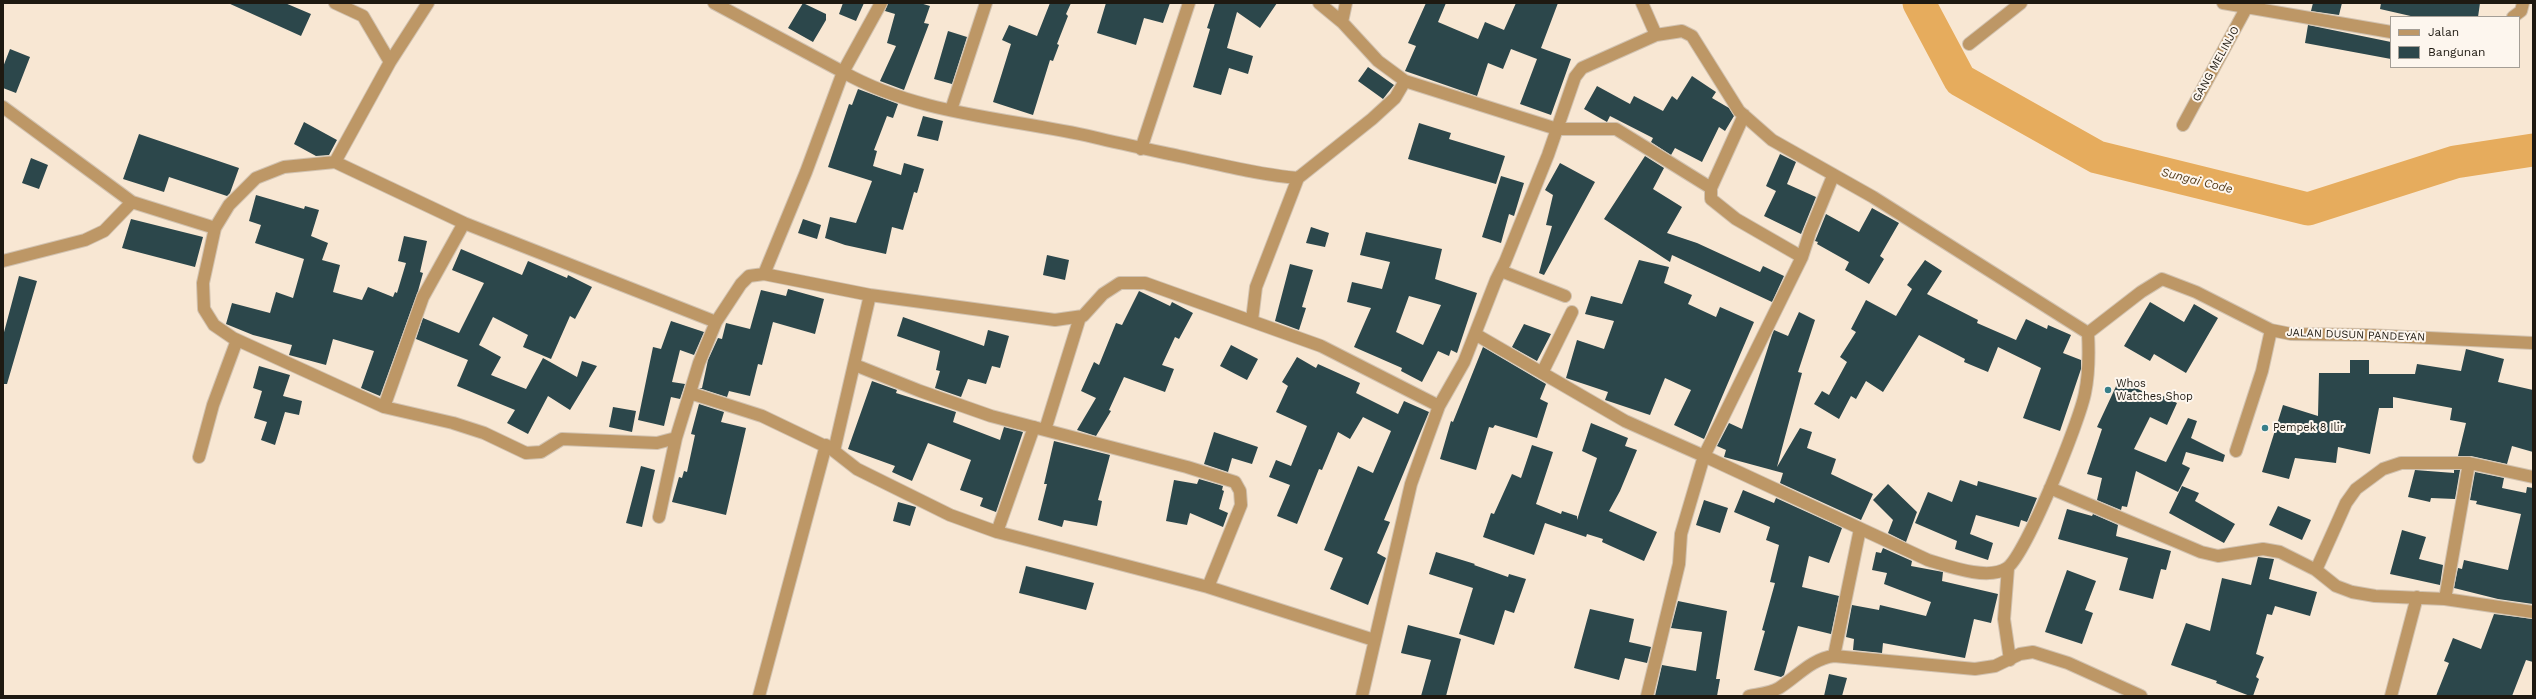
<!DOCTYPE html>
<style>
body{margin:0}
#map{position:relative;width:2536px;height:699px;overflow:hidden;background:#f8e7d3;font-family:"Work Sans",sans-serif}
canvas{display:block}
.frame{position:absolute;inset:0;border:4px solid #1e1911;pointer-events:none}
.legend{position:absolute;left:2390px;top:16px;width:130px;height:52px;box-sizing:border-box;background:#fdf6ee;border:1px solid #a49e96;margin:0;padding:5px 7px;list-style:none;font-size:12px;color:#1e1911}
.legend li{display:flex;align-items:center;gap:8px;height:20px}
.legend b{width:20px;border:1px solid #a49e96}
</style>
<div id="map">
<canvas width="2536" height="699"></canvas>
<div class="frame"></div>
<ul class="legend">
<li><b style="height:5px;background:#bd9766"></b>Jalan</li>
<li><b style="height:11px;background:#2c474b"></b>Bangunan</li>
</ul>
</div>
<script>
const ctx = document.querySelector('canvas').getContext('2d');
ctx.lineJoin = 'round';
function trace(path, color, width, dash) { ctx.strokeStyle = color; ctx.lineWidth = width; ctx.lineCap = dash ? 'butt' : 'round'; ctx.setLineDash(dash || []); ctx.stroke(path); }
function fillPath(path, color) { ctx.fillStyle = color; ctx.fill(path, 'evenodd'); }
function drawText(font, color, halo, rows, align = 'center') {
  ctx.font = font + ' "Work Sans",sans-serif'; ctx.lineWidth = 4; ctx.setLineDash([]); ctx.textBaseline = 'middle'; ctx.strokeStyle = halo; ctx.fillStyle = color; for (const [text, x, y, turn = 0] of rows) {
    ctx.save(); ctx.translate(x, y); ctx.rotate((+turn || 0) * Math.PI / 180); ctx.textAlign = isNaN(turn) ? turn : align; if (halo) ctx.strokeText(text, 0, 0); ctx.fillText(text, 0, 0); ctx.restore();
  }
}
const river = new Path2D(`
 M1919,3L1960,80L2097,157L2308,209L2455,162L2533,150`);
const building = new Path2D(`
 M228,3H285L311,14L301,36Z
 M803,3L826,14V20L813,42L788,28Z
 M843,3H864L856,21L839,14Z
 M888,3H920L930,6L924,23L929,24L904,90L880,81L896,46L887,43L895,14L885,11Z
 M1050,3H1071L1066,14L1068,16L1057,44L1059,45L1053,61L1050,60L1033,115L993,102L1011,44L1002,40L1009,25L1037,36Z
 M1106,3H1170L1163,23L1144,18L1136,45L1097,33Z
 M1215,3H1277L1260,28L1237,12L1227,48L1253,56L1248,74L1229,68L1221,95L1193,87L1210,29L1207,28Z
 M1426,3H1446L1438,22L1478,39L1485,22L1504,30L1516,3H1558L1541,48L1571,59L1551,115L1520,104L1537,59L1511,49L1503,69L1488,63L1477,96L1405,71L1416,46L1408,43Z
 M2313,3H2342L2339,15L2311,11Z
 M2381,3H2480L2478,17H2415L2380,9Z
 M2308,25L2391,42V59L2305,43Z
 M948,31L967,37L952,84L934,79Z
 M10,49L30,57L16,93L3,88V67Z
 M1368,67L1394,85L1383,99L1358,81Z
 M1692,76L1716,92L1712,98L1729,108L1734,116L1725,131L1719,127L1702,162L1675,148L1671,155L1651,142L1653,138L1610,116L1607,122L1584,109L1597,86L1630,104L1634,96L1663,111L1672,96L1677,100Z
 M858,89L898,104L893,118L887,116L874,150L877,151L873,166L901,175L904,163L924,169L917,193L914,192L903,230L892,227L886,254L845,245L825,238L830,217L856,223L872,181L828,167L849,104L852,105Z
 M923,116L943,121L938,141L917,136Z
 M304,122L337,140L329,155L316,156L294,144Z
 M1419,123L1451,133L1449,139L1505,156L1496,184L1408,159Z
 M139,134L239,168L230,193L227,196L169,177L164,192L123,179Z
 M1780,154L1796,162L1787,184L1816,197L1801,234L1764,216L1776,191L1766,186Z
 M1645,156L1664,168L1653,189L1682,207L1667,233L1697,243L1760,272L1763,266L1784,276L1772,302L1672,255L1670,262L1604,219Z
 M31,158L48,165L39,189L22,183Z
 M1560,163L1595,182L1544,275L1539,273L1552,226L1546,225L1553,195L1545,190Z
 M1501,176L1524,183L1514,216L1509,214L1501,243L1482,237Z
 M256,195L304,209L305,206L319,210L311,236L328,243L322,260L340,265L333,292L362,300L368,287L393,297L395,292L397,293L406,263L398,261L404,236L427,241L420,272L423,273L418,291L380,396L361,388L374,351L333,339L326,365L289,355L292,345L253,335L226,324L232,303L270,313L276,292L293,298L304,259L255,243L261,225L249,221Z
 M1872,208L1899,223L1880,256L1884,259L1869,284L1845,270L1849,262L1817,244L1818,242L1815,241L1826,214L1859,232Z
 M131,219L203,237L195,267L122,248Z
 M803,219L821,225L817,239L798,233Z
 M1311,227L1329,233L1325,247L1306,243Z
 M1366,232L1442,249L1435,279L1477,293L1457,353L1451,350L1449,356L1438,351L1422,382L1401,371L1402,368L1354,347L1371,308L1347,302L1352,282L1382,289L1390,262L1360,255ZM1409,296L1441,305L1423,345L1396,332Z
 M461,249L522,275L528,261L567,278L568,275L592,287L575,319L570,316L551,359L523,347L528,335L493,317L479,345L501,357L491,375L526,389L543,358L577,377L582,361L597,366L570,410L548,396L528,434L507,423L515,410L457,386L468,360L416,339L423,318L459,333L484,283L452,270Z
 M1047,255L1069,260L1065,280L1043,275Z
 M1639,260L1669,267L1664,283L1692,295L1688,304L1716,317L1720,307L1754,322L1704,439L1674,425L1691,390L1665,378L1650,415L1605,400L1608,392L1566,378L1577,340L1604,349L1614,321L1585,314L1591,296L1622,304Z
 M1925,260L1942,271L1927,294L1978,320L1977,323L2016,340L2026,319L2047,329L2048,325L2071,335L2063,353L2081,360V369L2060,431L2023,418L2041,368L1998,347L1988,372L1964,362L1965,359L1919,335L1883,392L1866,381L1856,399L1851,396L1839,419L1814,404L1822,391L1829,395L1847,362L1840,357L1856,332L1851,329L1866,300L1896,316L1912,289L1907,285Z
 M1290,264L1313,270L1302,307L1306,308L1299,330L1275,321Z
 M19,276L37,281L7,384H3V336Z
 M788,289L824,299L815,334L773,322L762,365L758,364L750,396L729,391L727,397L699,388H702L708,360L718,338L722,339L726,323L750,329L761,290L786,296Z
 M1139,291L1170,306L1172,302L1193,313L1179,339L1175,337L1162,365L1174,369L1165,392L1124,377L1109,410L1111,411L1096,436L1077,430L1096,398L1081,391L1094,362L1099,365L1116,323L1122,325Z
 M2150,302L2184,322L2194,304L2218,318L2186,373L2154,354L2150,361L2124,346Z
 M1799,312L1815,320L1798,372L1802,373L1777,467L1800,428L1812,432L1807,448L1836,459L1831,474L1873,494L1861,520L1780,483L1783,473L1724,457L1726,450L1717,446L1729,423L1742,429L1772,335L1774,330L1788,336Z
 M903,317L984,346L988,330L1009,336L1000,368L992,366L986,384L968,379L961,397L935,388L940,371L936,370L940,351L897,336Z
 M671,321L704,332L694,355L680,350L672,382L685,384L680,399L671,397L664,426L638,420L653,347L661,349Z
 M1524,324L1551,334L1537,361L1512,347Z
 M1231,345L1258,359L1247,380L1220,366Z
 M1483,347L1546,384L1540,399L1548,403L1537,438L1495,425L1493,428L1489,427L1476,470L1440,459L1451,421L1453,422Z
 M2466,349L2504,359L2498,382L2533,390V452L2512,446L2507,464L2471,456H2458L2466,423L2450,420L2452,408L2393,397V408H2379L2370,454L2338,447L2336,463L2295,458L2289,479L2262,472L2283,405L2318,416L2319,373H2350V360H2369V374H2415L2417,364L2461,371Z
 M1297,357L1316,368L1318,364L1360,383L1356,393L1398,414L1404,401L1429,412L1384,520L1390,522L1377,553L1386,558L1368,605L1330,589L1343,558L1324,550L1358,466L1373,473L1391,431L1363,417L1350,439L1338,432L1322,470L1319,469L1297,524L1277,516L1290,485L1269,477L1276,460L1291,466L1307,426L1276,412L1288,386L1282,382Z
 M259,366L290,375L283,396L302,401L299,415L285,412L275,445L261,440L267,422L254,418L262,391L253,388Z
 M2119,380L2161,400L2163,396L2177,403L2167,425L2150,417L2134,449L2166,462L2188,418L2197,421L2191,438L2225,455L2223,462L2186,452L2182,464L2190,468L2178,492L2136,471L2127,507L2122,506L2121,510L2097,500L2102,478L2087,474L2102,429L2097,427Z
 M872,381L897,390L896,393L956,412L953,422L1000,440L1004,427L1023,432L996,512L980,506L983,498L960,490L971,460L928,443L912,481L892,472L895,466L848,449Z
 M699,404L724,412L721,422L746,428L726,515L672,502L679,477L682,478L684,471L687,472L695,435L691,434Z
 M613,407L636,411L632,432L609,427Z
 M1591,423L1628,438L1625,446L1637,450L1620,491L1609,511L1657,532L1644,561L1602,542L1603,539L1587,534L1586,537L1545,523L1534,555L1483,537L1491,513L1494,514L1512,474L1521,478L1532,445L1553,452L1536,504L1561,514L1562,511L1577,516V520L1597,458L1582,451Z
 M1214,432L1258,447L1252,464L1232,458L1228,472L1204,464Z
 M1054,441L1110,455L1098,500L1102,501L1097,526L1064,520L1062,527L1038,520L1047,484H1044Z
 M641,466L655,470L642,527L626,523Z
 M2415,470L2454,473V470H2460L2455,499L2431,498L2430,502L2408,497Z
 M2475,472L2504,478L2502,488L2526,493L2527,487L2533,488V604L2498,599L2454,588L2458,568L2462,569L2464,560L2508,570L2521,514L2476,504L2477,501L2470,500Z
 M1199,479L1223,486L1222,490L1224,491L1219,509L1228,513L1223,527L1190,513L1187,525L1166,521L1174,480L1197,484Z
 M1960,480L1977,486L1978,481L2037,498L2027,522L2021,520L2019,527L1976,515L1970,534L1993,543L1988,560L1955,549L1957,541L1915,523L1928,492L1952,502Z
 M1888,484L1917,512L1906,542L1888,533L1893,520L1873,500Z
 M2182,486L2199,493L2195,501L2235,524L2224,543L2169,513Z
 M1743,490L1774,503L1776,498L1842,528L1829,563L1809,556L1802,587L1839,596L1831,634L1798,626L1784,675L1781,677L1754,670L1765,631L1762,630L1775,583L1770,582L1779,545L1766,540L1770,527L1734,512Z
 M1704,500L1728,508L1720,533L1696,525Z
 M898,502L916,507L910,526L893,521Z
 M2278,506L2311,520L2302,540L2269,525Z
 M2067,509L2092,516L2093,514L2118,525L2116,536L2171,551L2166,570L2161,569L2153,599L2119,590L2128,558L2058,539Z
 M2402,530L2426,537L2419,559L2443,565L2440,585L2390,574Z
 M1883,548L1912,561L1911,566L1943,572L1942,581L1998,594L1991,623L1974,619L1965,658L1883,643L1882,653L1853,650L1854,639L1846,637L1852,605L1879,610L1880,605L1926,616L1931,602L1884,584L1887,573L1872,570L1876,552L1881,553Z
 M1436,552L1475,564L1474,565L1508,577L1509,574L1526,579L1514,613L1505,610L1494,645L1459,634L1473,588L1429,574Z
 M2258,557L2274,559L2269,579L2317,592L2310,616L2275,606L2272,615L2267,614L2256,654L2264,657L2256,677L2259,679L2253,696H2250L2216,683L2217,681L2171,665L2186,623L2210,631L2222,578L2251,585Z
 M1026,566L1094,583L1086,610L1019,593Z
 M2067,570L2096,581L2085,610L2093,613L2082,644L2045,632Z
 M1678,601L1727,611L1716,679H1720L1717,696H1655L1662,665L1696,671L1702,632L1671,628Z
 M1590,609L1634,619L1629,642L1651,647L1647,663L1625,658L1619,680L1574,668Z
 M2494,614L2533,619V662L2526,660L2512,696H2436L2449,663L2444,661L2453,638L2481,649Z
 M1408,625L1461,639L1446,696H1421L1431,660L1401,653Z
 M1829,674L1847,678L1842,696H1824Z`);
const minor = new Path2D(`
 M335,3L363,16L390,62
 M714,3L843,72L806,172L764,274
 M881,3L843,72C919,115 1010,118 1093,137C1122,144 1151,150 1179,156C1219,164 1258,175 1298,178
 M1642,3L1656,35
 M2223,3L2391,32
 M2513,17L2521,11L2523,3
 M1342,22L1346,3
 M1969,44L2021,3
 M1405,81L1557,129H1616L1711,188
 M3,107L132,202L215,228
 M951,110L986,3
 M1744,115L1711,188V199L1736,219L1802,257
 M2183,125L2249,3
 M1141,149L1189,3
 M335,162L390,62L428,3
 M3,261L85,240L104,231L132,202
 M1501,271L1565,296
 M870,295L834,451L857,469L950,515L997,532L1208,587L1374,640
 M1252,320L1256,287L1298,178L1372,119L1395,98L1405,81L1378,61L1342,22L1319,3
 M716,322L699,363L676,438L657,443L562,439L541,452L526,453L484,433L453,423L384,407L233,338L214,325L204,309L203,283L215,228L229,205L256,178L284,167L335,162L464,223L716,322L741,284L749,276L764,274L870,295L1055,320L1083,316L1103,294L1120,283H1145L1321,346L1439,406
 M2088,333L2141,292L2162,279L2196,292L2271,330L2291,334L2366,335L2533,343
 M1475,334L1625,421L1704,456L1802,257L1810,232L1833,176
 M855,365L920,391L991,416L1187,467L1235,482L1240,491L1241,505L1208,587
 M1542,373L1572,312
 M690,393L762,416L831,449
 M384,407L423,297L464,223
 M1045,430L1080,317
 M2236,451L2262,371L2271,330
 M199,457L213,405L237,340
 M2050,488L2201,552L2218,556L2263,549L2280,552L2316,570L2336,586L2352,592L2375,596L2445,599L2533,612
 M659,517L676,438
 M997,532L1034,427
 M2008,568L2004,619L2010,660
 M2316,570L2346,503L2356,489L2383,469L2401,463H2469L2533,477
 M2445,599L2469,463
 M1834,656L1860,529
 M759,696L826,445
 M1362,696L1411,484L1427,439L1439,406L1464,362L1496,280L1505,262L1548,155L1575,77L1582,68L1656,35L1682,31L1692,36L1739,111L1772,140L1873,197L2088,333
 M1647,696L1679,564L1681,534L1704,456L1928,560C1948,566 1988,581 2007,568C2026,555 2080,420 2085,393C2089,374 2089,352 2088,333
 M1749,696C1758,694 1771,693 1779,688C1798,676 1811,659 1834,656L1975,669L1995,666L2020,654L2033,652L2068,663L2141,696
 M2391,696L2417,597`);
const markers = [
 [2108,390,4,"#387f89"],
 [2265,428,4,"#387f89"]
];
const streetNames = [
 ["GANG MELINJO",2216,64,-61],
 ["JALAN DUSUN PANDEYAN",2356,335,2]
];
const poiNames = [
 ["Whos",2116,384],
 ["Watches Shop",2116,397],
 ["Pempek 8 Ilir",2273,428]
];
const waterNames = [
 ["Sungai Code",2197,181,14]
];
trace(river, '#e6ac5d', 33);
fillPath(building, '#2c474b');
trace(minor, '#d1c2b0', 14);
trace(minor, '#bd9766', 12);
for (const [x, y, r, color] of markers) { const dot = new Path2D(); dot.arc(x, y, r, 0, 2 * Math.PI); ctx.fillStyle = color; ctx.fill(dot); trace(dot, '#fdf6ee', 1.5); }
drawText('11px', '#1e1911', '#fdf6ee', streetNames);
drawText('11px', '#1e1911', '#fdf6ee', poiNames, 'left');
drawText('italic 12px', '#553c1b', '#fdf6ee', waterNames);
</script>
